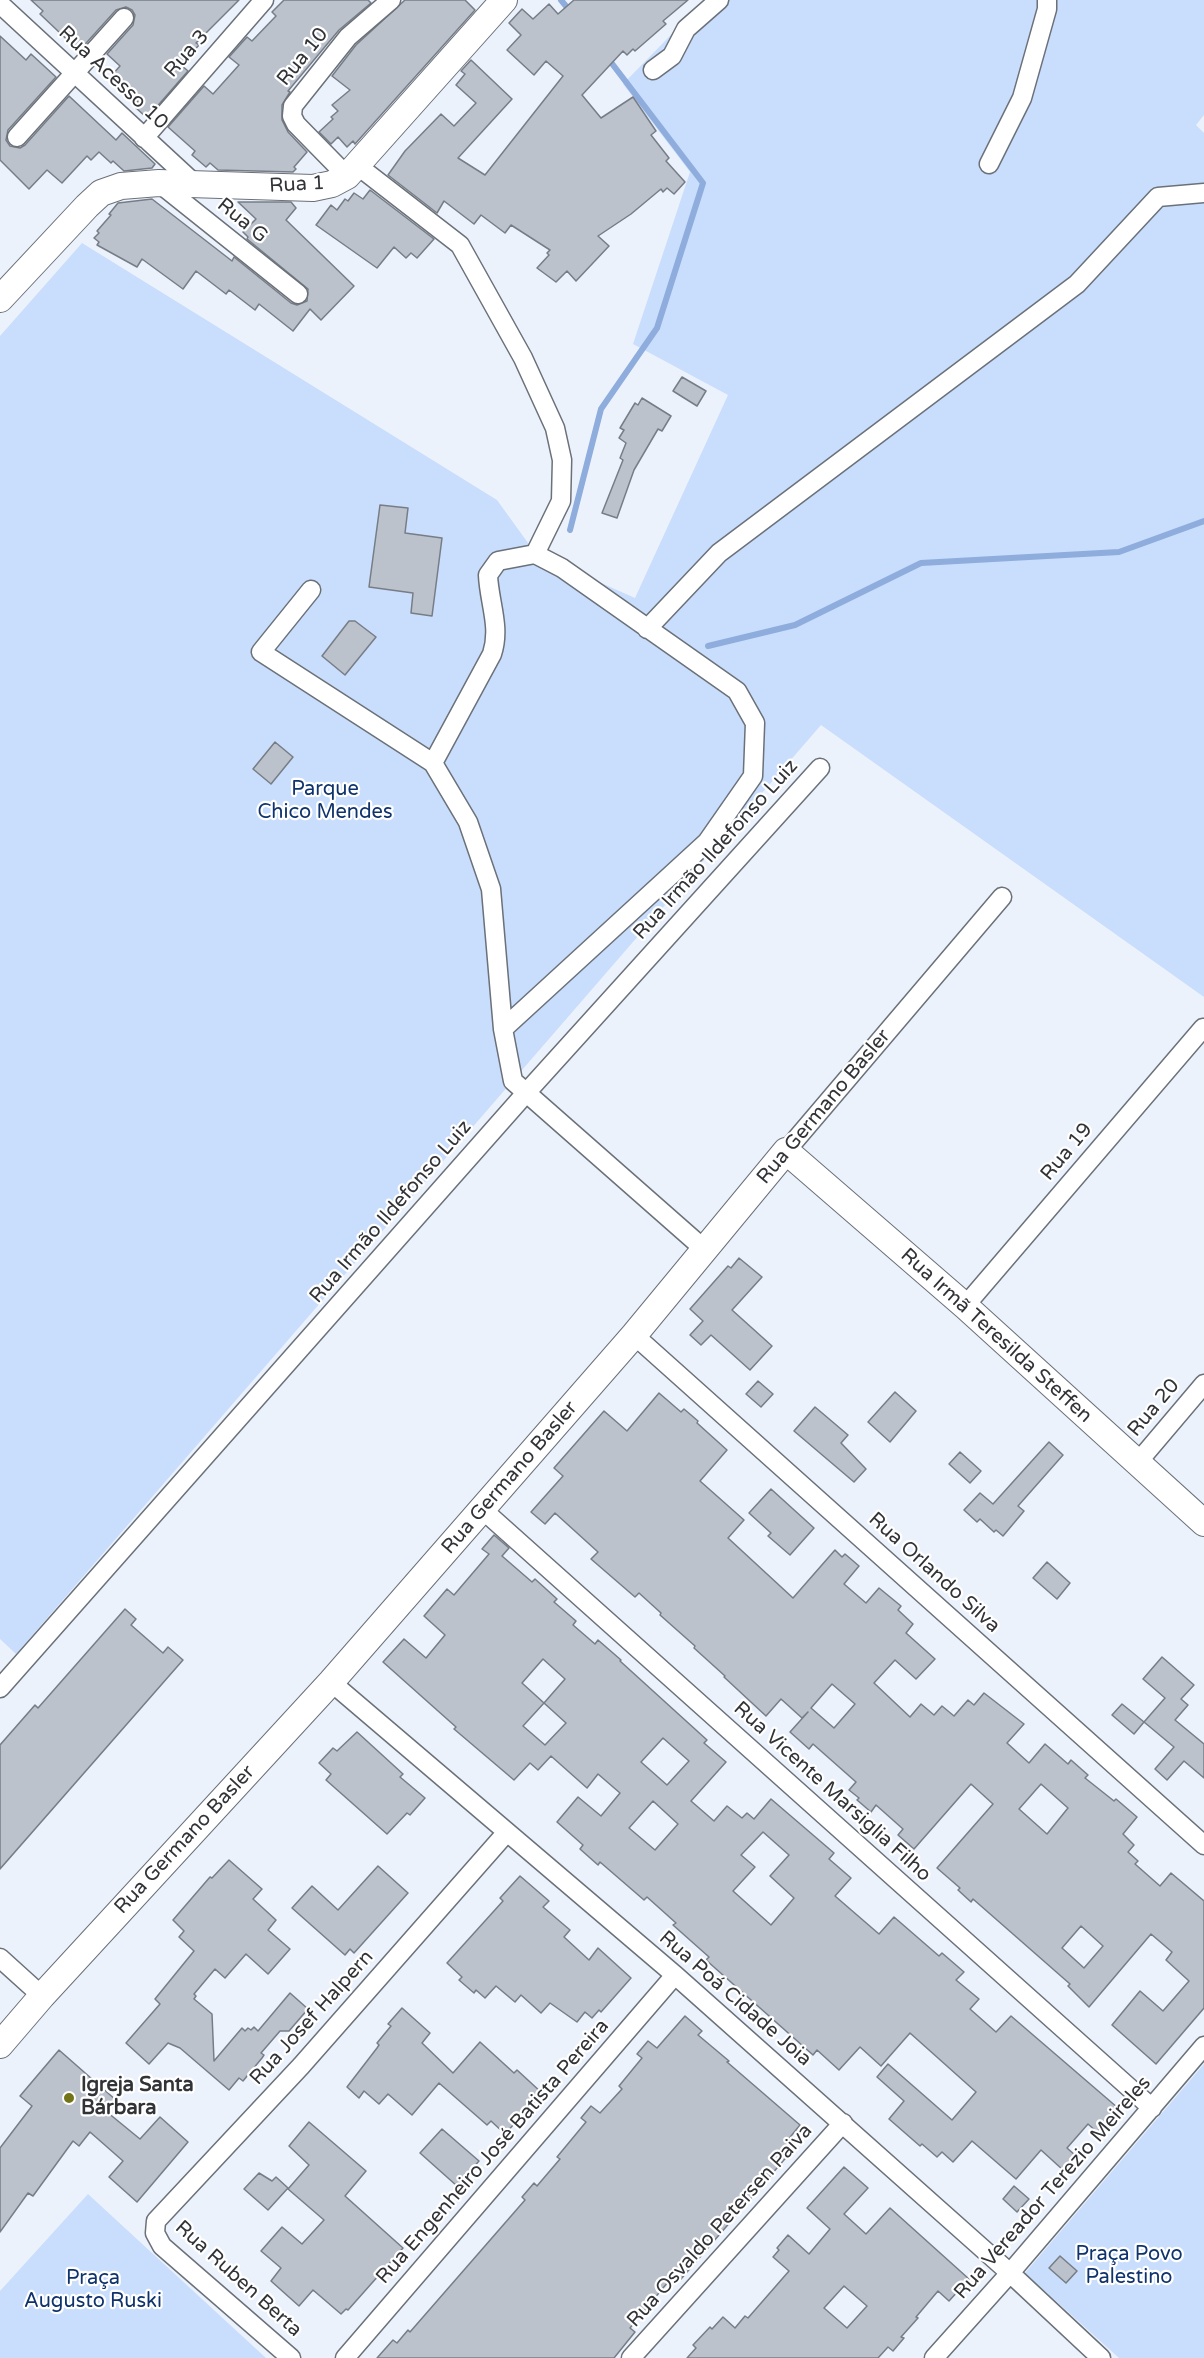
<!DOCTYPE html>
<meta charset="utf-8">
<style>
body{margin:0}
canvas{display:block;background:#ecf2fc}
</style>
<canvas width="1204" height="2358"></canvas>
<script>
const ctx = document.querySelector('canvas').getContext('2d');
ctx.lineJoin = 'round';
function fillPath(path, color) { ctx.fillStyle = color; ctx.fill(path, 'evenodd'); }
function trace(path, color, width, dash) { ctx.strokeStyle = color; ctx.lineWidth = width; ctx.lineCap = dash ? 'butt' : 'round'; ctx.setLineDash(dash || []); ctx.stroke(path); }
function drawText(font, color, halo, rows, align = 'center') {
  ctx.font = font + ' "Varela Round",sans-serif'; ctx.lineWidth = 4.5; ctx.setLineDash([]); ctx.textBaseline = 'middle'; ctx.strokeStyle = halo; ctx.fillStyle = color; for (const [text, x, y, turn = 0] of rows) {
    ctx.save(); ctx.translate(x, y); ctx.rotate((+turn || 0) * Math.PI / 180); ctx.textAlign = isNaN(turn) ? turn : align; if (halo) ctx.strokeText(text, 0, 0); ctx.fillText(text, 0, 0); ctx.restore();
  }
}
const green = new Path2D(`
 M705,0H1204V115L1196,125L1204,133V997L821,725L16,1654L0,1639V336L82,243L497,500L536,554L635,598L728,395L633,344L690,172L623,84Z
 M1204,2064V2358H1119L1025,2273Z
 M88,2194L266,2358H0V2291Z`);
const stream = new Path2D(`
 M561,0L570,11
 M570,530L601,409L657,328L703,183L607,57
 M708,646L795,625L921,563L1119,552L1204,521`);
const building = new Path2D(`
 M31,0H239L196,43L199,45L181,65L188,71L147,118L135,107L139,103L125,90L127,87L112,75L120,66L107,54L133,25L135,15L132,10L126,7L116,10L79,51L40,14L43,11Z
 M284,0H368L371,3L339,30L288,91L290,92L282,105V120L288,132L307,152L294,167L296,169L293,172L218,170L210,163L206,167L192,155L195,151L168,127L204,86L213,94L239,65L229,57L247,37L252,41L276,16L272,12Z
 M405,0H465L475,10L355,144L353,141L347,147L338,137L331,144L319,132L333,119L331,117L338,111L332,105L350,90L332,76L356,45Z
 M574,0H688L663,21L666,24L635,51L633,49L627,55L623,51L582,95L601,118L633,97L656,131L651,135L669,158L666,161L685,182L674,194L667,188L663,192L661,189L631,214L598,236L609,246L576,281L567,271L556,282L537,268L549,255L547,253L550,250L511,225L505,233L481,215L474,224L444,201L437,213L388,175L405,151L441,114L454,126L476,103L456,85L465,74L461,71L471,60L512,99L458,158L485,175L563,76L546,61L534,75L507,50L521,35L509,23L522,9L533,19L549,4L558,14Z
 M0,36L26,60L31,54L56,77L8,130L6,140L10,146L20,148L25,145L69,96L116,140L122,133L155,164L152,168L124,171L113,161L111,163L99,152L91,160L87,156L62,183L47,170L29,189L0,160Z
 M370,190L434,239L417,258L411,253L406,258L394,247L377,268L316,225L331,205L337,210L345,199L348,201L354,193L363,199Z
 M152,199L232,261L234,257L291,303L297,305L307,301L308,289L247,239L248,237L243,232L256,219L238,202H291L296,208L286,220L354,286L321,320L310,309L293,331L259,304L255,310L229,290L226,294L196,271L183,289L142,259L137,267L97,245L99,242L94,238L99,233L97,231L111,215L109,214L118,203Z
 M682,377L706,391L697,406L673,391Z
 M642,398L671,416L662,431L658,429L634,470L617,518L602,513L623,460L620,458L626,443L619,438L624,430L620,428L635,403L638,405Z
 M380,505L408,508L405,533L442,538L432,616L411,613L413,593L369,587Z
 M349,621H355L376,637L345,675L322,656Z
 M275,742L293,757L271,784L253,769Z
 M739,1258L762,1277L732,1310L772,1346L750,1370L711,1335L701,1345L690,1335L703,1321L690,1309L728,1266L731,1268Z
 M758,1381L773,1394L761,1407L746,1394Z
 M895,1392L916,1411L890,1442L868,1422Z
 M659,1393L681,1412L684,1409L698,1421L697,1423L727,1450L700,1481L744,1520L728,1538L793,1598L835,1550L842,1557L845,1554L859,1566L844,1584L866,1603L879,1588L901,1606L898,1610L913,1624L906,1633L935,1659L916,1679L895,1660L874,1683L910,1717L921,1704L934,1715L942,1706L954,1716L968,1700L974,1705L984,1693L1024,1724L1007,1743L1029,1763L1045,1744L1068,1764L1071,1760L1088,1775L1085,1778L1114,1801L1116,1799L1137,1817L1123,1834L1134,1845L1128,1852L1138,1861L1135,1864L1160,1886L1171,1873L1204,1901V2008L1156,2064L1112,2025L1140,1991L1163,2011L1189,1981L1166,1960L1172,1952L1151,1934L1089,2007L1068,1986L1070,1984L973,1899L971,1902L958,1890L960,1888L937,1868L993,1804L971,1784L914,1849L898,1835L903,1829L876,1805L871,1812L857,1800L859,1798L849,1790L856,1782L813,1744L809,1749L790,1732L808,1712L802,1718L781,1699L766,1716L724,1677L725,1676L694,1648L695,1646L660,1615L661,1613L639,1593L635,1597L591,1559L598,1552L555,1513L545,1524L531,1512L563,1476L554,1468L604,1411L627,1431ZM832,1684L855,1704L834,1728L811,1708ZM1041,1784L1068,1808L1047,1834L1019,1809ZM1081,1926L1103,1946L1084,1968L1062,1948Z
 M815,1407L848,1435L841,1443L866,1469L854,1482L794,1431Z
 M1049,1442L1063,1455L1018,1506L1024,1511L1003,1536L996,1530L994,1532L980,1519L977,1522L964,1510L980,1493L993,1504Z
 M960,1452L981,1471L970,1483L949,1464Z
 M771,1489L814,1528L790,1555L768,1536L771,1533L749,1513Z
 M494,1535L509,1548L502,1556L532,1582L535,1579L557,1599L554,1602L576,1621L573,1625L595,1644L598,1640L621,1660L620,1661L707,1740L704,1743L726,1762L691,1801L714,1821L727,1806L742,1818L747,1813L754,1819L771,1799L834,1853L829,1859L851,1878L835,1896L879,1934L894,1917L939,1956L942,1953L964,1972L956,1980L979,1999L970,2009L996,2032L1011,2016L1118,2108L1097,2132L1088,2124L1067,2148L1076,2156L1063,2170L1041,2150L1016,2179L972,2141L953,2162L942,2152L937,2157L922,2144L920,2146L889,2119L904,2101L877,2077L888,2064L952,2120L976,2092L910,2033L881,2066L860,2047L839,2070L817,2050L813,2055L706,1960L709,1957L673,1925L676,1923L647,1897L644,1900L600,1862L598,1865L580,1849L583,1845L557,1822L578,1797L601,1816L620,1793L598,1774L587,1788L551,1756L538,1770L530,1763L514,1780L454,1729L456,1727L383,1662L404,1639L426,1658L445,1635L424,1616L447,1589L454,1595L489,1554L482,1549ZM543,1659L565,1679L544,1703L522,1683ZM544,1703L566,1723L545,1745L523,1726ZM663,1738L689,1761L667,1785L641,1762ZM653,1801L678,1824L655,1850L629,1828ZM763,1832L789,1855L770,1876L794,1898L771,1925L733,1891L755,1867L741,1855Z
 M1047,1562L1070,1583L1057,1599L1033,1578Z
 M125,1609L136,1619L131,1625L163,1653L168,1647L183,1660L0,1869V1745L35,1705L38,1708Z
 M1162,1657L1194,1685L1181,1699L1188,1705L1175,1720L1204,1744V1778L1184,1761L1167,1780L1155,1769L1174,1747L1144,1722L1165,1698L1143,1679Z
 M1122,1704L1144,1722L1134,1734L1112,1715Z
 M357,1732L403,1774L400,1777L425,1798L410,1815L407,1813L387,1834L326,1780L331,1774L319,1763L333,1748L337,1751Z
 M229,1860L262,1889L253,1899L276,1920L268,1930L290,1949L268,1974L246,1954L225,1978L215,1969L194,1994L196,1996L194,1999L212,2014L214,2061L242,2028L245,2031L248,2028L251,2030L254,2027L258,2031L290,1993L308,2009L289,2031H280L261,2053L264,2055L262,2058L243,2081L239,2078L229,2090L180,2048L168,2043L149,2064L126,2043L160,2004L155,1999L194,1951L179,1937L184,1931L173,1920L210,1877L212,1878Z
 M378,1866L408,1893L354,1953L350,1949L345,1955L292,1908L312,1886L338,1910Z
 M520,1876L549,1901L543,1907L570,1930L564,1937L589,1960L598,1948L631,1978L601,2012L599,2010L592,2018L585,2012L577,2022L550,2003L541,2013L521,1995L515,2002L496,1986L485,1998L476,1990L474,1993L459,1980L462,1977L447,1963L503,1901L500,1898Z
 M402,2008L430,2033L422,2043L453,2073L480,2042L514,2073L517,2070L542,2093L505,2134L491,2121L487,2125L439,2083L412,2115L388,2094L379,2104L364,2091L359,2098L347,2087L377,2048L379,2045L377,2043L391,2026L388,2024Z
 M685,2016L702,2031L698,2035L729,2061L727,2062L800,2125L787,2141L792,2145L787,2150L790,2153L681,2279L675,2274L663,2288L630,2328L635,2332L614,2358H377L393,2340L397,2343L408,2330L410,2332L525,2200L522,2197L534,2183L537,2186L560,2159L557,2157L586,2122L581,2118L591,2106L600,2113L622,2089L619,2086L642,2058L637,2054L648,2041L657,2048Z
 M59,2050L117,2101L107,2112L140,2139L160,2117L188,2142L137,2202L109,2177L123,2161L90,2132L79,2146L73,2141L33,2196L28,2193L0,2232V2148L32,2106L20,2096Z
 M309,2122L366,2171L345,2196L403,2248L348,2310L346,2309L341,2314L313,2290L299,2306L271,2281L281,2268L261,2251L282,2227L302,2244L324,2220L288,2189L309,2165L289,2146Z
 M442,2129L479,2161L457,2186L420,2153Z
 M844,2167L868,2188L844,2214L866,2234L890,2208L969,2279L949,2301L938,2291L916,2317L918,2318L901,2337L904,2338L893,2351L888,2347L878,2358H687L696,2348L693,2345L710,2327L712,2329L723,2317L735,2328L745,2316L748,2318L789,2271L773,2257L779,2250L777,2248L788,2235L809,2254L830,2229L807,2208ZM844,2286L867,2306L847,2328L824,2308Z
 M259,2173L272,2181L276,2177L288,2188L268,2210L244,2189Z
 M1014,2186L1029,2199L1017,2212L1003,2199Z
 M1060,2256L1077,2271L1066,2283L1049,2268Z`);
const street = new Path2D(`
 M0,4L195,184
 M653,70L672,56L686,29L719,0
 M17,137L124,18
 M144,138L264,0
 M989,164L1022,98L1047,9V0
 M358,166L460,245L523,358L555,428L562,460L561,501L535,554
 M347,176L296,124L292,116L293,106L348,37L391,0
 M159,183L298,294
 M311,590L261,652L433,763L468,822L491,889L503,1029L513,1081L704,1249
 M647,629L719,553L1077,284L1158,197L1204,193
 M433,763L492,654C501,627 489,602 488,575L498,561L535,554L562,568L737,691L755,723L753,776L707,842L503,1029
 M786,1151L1002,897
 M965,1306L1203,1028
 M634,1335L1204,1845
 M1138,1462L1204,1384
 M483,1510L1152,2108
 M331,1682L675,1975L1010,2273L1101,2358
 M0,1688L526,1093L820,768
 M0,1958L42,1996
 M291,2358L162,2246L155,2233L156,2221L301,2066L507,1832
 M345,2358L675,1975
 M631,2358L843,2123
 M934,2358L1010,2273L1204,2046`);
const secondary = new Path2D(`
 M0,299L87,206L101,193L121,186L159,183L313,188L332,184L347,176L504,0
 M0,2045L42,1996L331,1682L634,1335L786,1151L965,1306L1204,1523`);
const markers = [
 [69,2098,6,"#737318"]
];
const streetNames = [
 ["Rua 3",187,54,-49],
 ["Rua 10",303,57,-51],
 ["Rua Acesso 10",113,78,43],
 ["Rua 1",297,185,-3],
 ["Rua G",242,221,39],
 ["Rua Irmão Ildefonso Luiz",716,850,-48],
 ["Rua Germano Basler",824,1107,-50],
 ["Rua 19",1067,1152,-50],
 ["Rua Irmão Ildefonso Luiz",391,1212,-49],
 ["Rua Irmã Teresilda Steffen",996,1336,42],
 ["Rua 20",1154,1408,-50],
 ["Rua Germano Basler",510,1478,-49],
 ["Rua Orlando Silva",934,1573,42],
 ["Rua Vicente Marsiglia Filho",832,1792,42],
 ["Rua Germano Basler",185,1840,-47],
 ["Rua Poá Cidade Joia",735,1999,41],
 ["Rua Josef Halpern",312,2018,-48],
 ["Rua Engenheiro José Batista Pereira",493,2152,-49],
 ["Rua Vereador Terezio Meireles",1053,2188,-49],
 ["Rua Osvaldo Petersen Paiva",720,2226,-48],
 ["Rua Ruben Berta",238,2279,42]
];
const parkNames = [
 ["Parque",325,790],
 ["Chico Mendes",325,813],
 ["Praça Povo",1129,2255],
 ["Palestino",1129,2278],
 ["Praça",93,2279],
 ["Augusto Ruski",93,2302]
];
const poiNames = [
 ["Igreja Santa",81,2086],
 ["Bárbara",81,2109]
];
fillPath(green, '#c9ddfc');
trace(stream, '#8eacdc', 6);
fillPath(building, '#bcc2cc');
trace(building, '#777d86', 1.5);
trace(street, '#6b7179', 21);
trace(secondary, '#6b7179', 28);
trace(street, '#fff', 18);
trace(secondary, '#fff', 26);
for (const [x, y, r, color] of markers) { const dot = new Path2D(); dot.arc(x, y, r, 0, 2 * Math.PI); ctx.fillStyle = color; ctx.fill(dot); trace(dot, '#fff', 2); }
drawText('20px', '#313337', '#fff', streetNames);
drawText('20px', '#0f336c', '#fff', parkNames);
drawText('bold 20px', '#313337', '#fff', poiNames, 'left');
</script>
